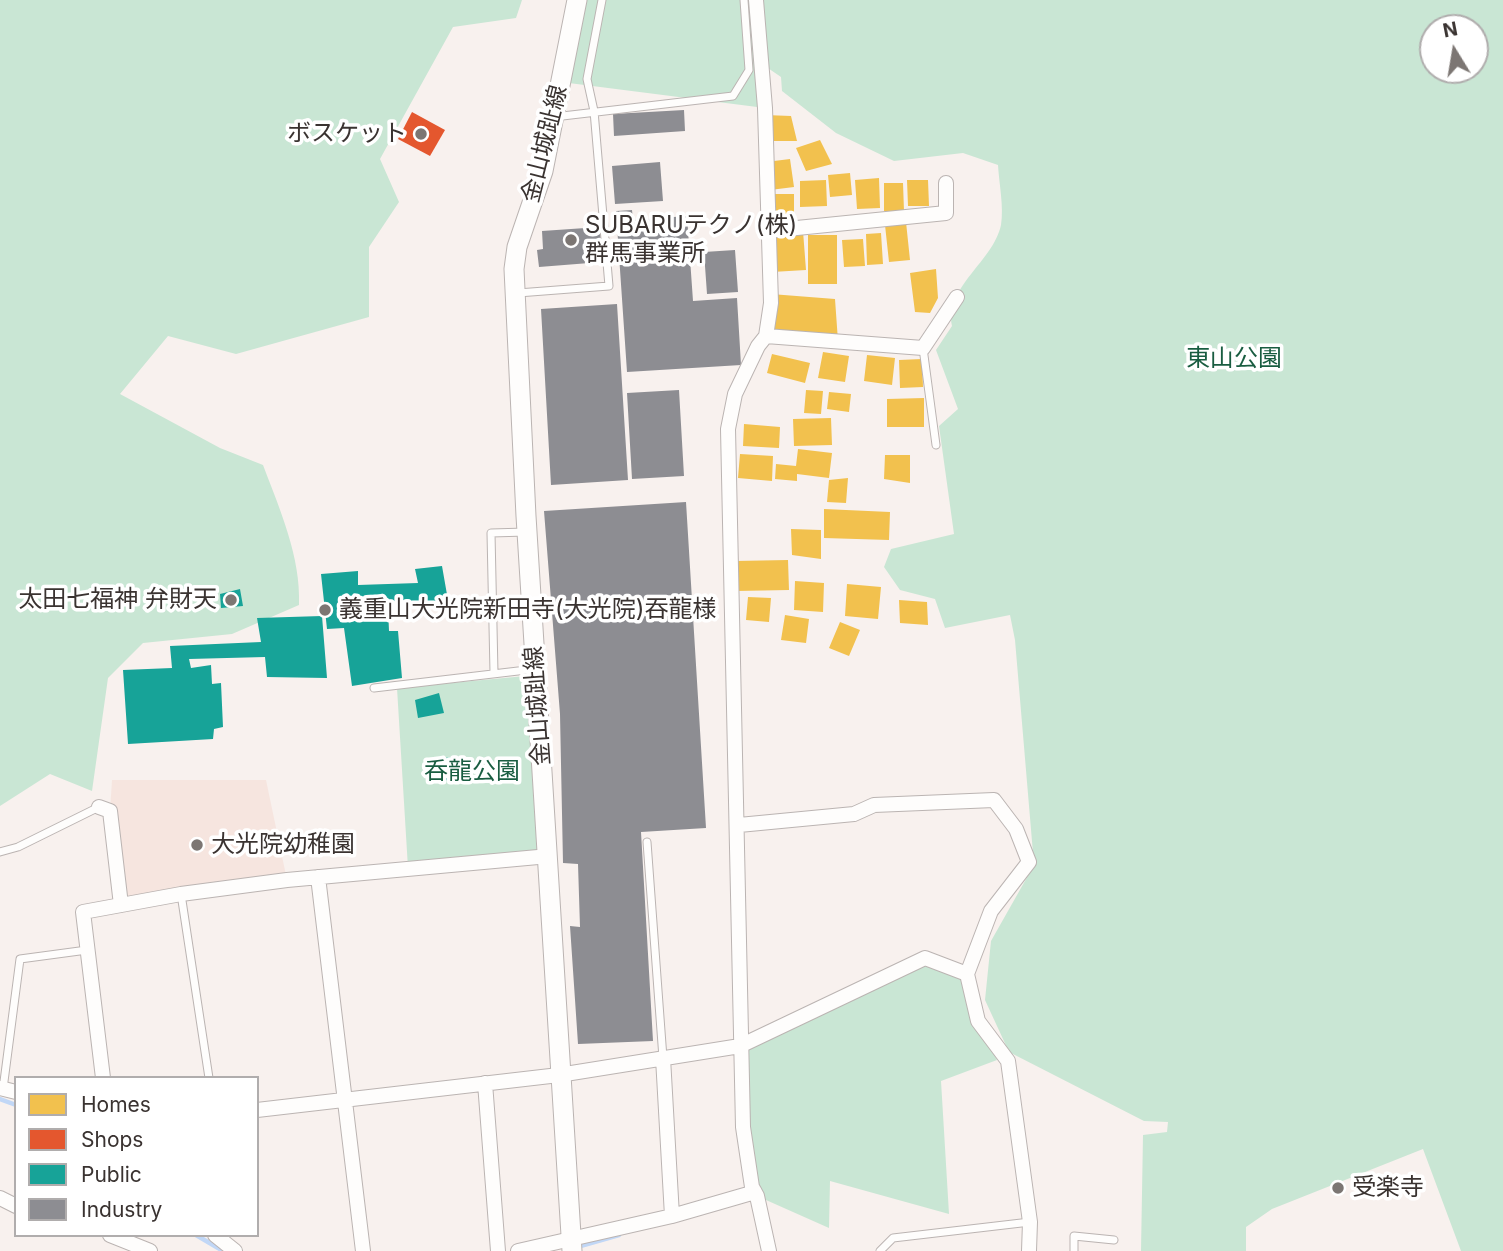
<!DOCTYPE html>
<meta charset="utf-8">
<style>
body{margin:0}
#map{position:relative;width:1503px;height:1251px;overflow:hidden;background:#f8f1ee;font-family:Inter,sans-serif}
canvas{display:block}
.legend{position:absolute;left:14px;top:1076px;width:245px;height:161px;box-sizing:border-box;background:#fff;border:2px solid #b0adad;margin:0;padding:9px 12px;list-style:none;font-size:21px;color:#3a3331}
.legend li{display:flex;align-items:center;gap:14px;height:35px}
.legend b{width:35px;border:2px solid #b0adad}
.north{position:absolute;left:1419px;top:14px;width:70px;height:70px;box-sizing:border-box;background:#fff;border:2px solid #b0adad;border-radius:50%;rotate:349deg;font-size:19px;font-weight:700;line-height:28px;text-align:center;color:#3a3331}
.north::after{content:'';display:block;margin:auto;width:24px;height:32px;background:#7c7673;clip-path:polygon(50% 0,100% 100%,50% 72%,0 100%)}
</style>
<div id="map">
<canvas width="1503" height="1251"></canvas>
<ul class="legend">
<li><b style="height:19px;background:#f2c14e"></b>Homes</li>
<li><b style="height:19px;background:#e4572e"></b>Shops</li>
<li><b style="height:19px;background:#17a398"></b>Public</li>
<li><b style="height:19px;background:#8d8d92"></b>Industry</li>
</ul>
<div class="north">N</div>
</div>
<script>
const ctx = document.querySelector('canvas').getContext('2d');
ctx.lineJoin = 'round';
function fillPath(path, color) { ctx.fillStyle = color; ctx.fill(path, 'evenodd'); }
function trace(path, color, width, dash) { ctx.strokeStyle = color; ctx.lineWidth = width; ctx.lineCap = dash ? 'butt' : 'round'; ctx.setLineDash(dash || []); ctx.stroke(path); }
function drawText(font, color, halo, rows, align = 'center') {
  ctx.font = font + ' Inter,"Noto Sans JP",sans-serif'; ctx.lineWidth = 7; ctx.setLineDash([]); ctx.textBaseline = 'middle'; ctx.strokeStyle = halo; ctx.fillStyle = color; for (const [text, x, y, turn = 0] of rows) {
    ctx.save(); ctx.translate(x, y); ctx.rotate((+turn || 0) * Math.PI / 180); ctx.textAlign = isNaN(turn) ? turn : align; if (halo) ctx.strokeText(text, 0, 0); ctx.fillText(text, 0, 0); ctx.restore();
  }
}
const education = new Path2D(`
 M112,780H266L287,880L121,905L110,811Z`);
const green = new Path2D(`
 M0,0H522L516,18L453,27L380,159L399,202L369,247V317L236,354L168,336L120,394L220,448L263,465C280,510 301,557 299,605L232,634L143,643L108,678L92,791L50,774L0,806Z
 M577,0H1503V1251H1461L1423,1149L1272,1209L1246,1227V1251H1141L1143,1135L1167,1132L1168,1122L1144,1121L1009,1052L985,1000L991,941L1034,865L1015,640L1010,615L945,628L935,599L900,590L884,567L891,549L954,534L939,426L958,409L936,350L952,326C945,286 993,262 1001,225C1004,207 999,183 998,165L963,153L894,161L836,133L782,91L781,77L762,64L765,108L561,82ZM1433,28H1475V70H1433Z
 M536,675L549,856L408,868L397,688Z
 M925,958L967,974L978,1021L997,1060L941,1081L949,1214L830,1181L829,1228L757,1196L740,1046Z`);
const homes = new Path2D(`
 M765,115L791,116L797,141H771Z
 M820,140L832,164L806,171L796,148Z
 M790,159L794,187L770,190L766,162Z
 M850,173L852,195L830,197L828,175Z
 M879,178L880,208L857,209L855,180Z
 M826,180L827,206L800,207V181Z
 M907,180H928L929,206H908Z
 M884,183H903L904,211H884Z
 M770,194H794V219H770Z
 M906,222L910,260L889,262L885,225Z
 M803,231L806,270L772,272L769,234Z
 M881,233L883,264L867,265L866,234Z
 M808,235H837V284H808Z
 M863,239L865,266L844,267L842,240Z
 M936,269L938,298L930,313L915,312L910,273Z
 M771,294L835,299L838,341L769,337Z
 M823,352L849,356L845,382L818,378Z
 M772,354L810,363L805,383L767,373Z
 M867,355L895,358L892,385L864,381Z
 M922,359L923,387L900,388L899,360Z
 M806,390L823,391L821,414L804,413Z
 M829,392L851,394L849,412L827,409Z
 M924,398V427H887V399Z
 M831,418L832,445L794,446L793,419Z
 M744,424L780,427L779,448L743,446Z
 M798,449L832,453L829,478L797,474V481L775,479L776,464L796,466Z
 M740,454L773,456L772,481L738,478Z
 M885,455H910V483L884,479Z
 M848,478L846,503L827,502L829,480Z
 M824,509L890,512L889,540L824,538Z
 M791,529L821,530V559L792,555Z
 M788,560L789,590L736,591L735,561Z
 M795,581L824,583L823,612L794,610Z
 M847,584L881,587L878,619L845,616Z
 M748,597L771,598L769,622L746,620Z
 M899,600L927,602L928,625L900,623Z
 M785,615L809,619L806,643L781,640Z
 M840,622L860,630L849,656L829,648Z`);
const shops = new Path2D(`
 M412,112L445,130L430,156L398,139Z`);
const public = new Path2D(`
 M442,566L449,606L388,608L389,631H398L402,678L352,686L344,628L327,629L321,574L358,571V585L418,583L415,569Z
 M240,589L243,606L221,608L220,594Z
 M322,616L327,678L267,677L265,657L189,659L191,668L211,665L212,684L221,683L223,727L214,729L213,739L128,744L123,670L172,668L170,646L261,642L257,618Z
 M439,693L444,713L418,718L415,700Z
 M459,757L462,777L443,781L441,758Z`);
const industry = new Path2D(`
 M684,110L685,131L614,136L613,114Z
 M660,162L663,201L615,204L612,166Z
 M632,210L633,220L687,216L693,301L737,298L741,365L627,372L616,211Z
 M600,227L602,262L539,267L537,250L543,249L542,231Z
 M735,250L738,292L707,294L704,252Z
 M617,304L628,480L551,485L541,309Z
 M679,390L684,476L632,479L627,393Z
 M686,502L706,828L641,832L653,1041L578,1044L570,926L580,927L578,864L563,863L560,714L544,511Z`);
const stream = new Path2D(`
 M0,1099L16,1105
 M196,1235L223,1251
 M577,1247L619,1235`);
const service = new Path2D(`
 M554,117L733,96L749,70L744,0
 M518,293L609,286L594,111L587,79L602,0
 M923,348L936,445
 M494,673L491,533L526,532
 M374,688L535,669
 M647,842L663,1058
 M0,852L18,847L99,807
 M181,894L209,1078
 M3,1089L20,959L87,950
 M880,1251L893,1238L1030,1222
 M1074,1251V1236L1114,1240`);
const minor = new Path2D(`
 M756,0L765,108L771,303L766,336L758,346L735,394L728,429L743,1127L752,1187L757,1196L769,1251
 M767,231L946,213V183
 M766,336L923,348L957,297
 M99,807L110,811L121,905
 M739,825L854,814L874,805L994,800L1016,829L1029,862L991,911L967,974L978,1021L1008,1061L1030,1222L1029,1251
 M318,877L363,1251
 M103,1078L83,912L181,894L287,880L549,856
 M485,1083L498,1251
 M0,1088L16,1092
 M257,1110L559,1075L740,1046L925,958L967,974
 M0,1198L16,1206
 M672,1216L755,1192
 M110,1235L150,1251
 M215,1235L235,1251
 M518,1251L672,1216L663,1058`);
const secondary = new Path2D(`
 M572,1251L526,516L514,269L517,247L543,171L577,0`);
const markers = [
 [421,134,7,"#7c7673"],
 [571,240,7,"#7c7673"],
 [231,600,7,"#7c7673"],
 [325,610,7,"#7c7673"],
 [197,845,7,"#7c7673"],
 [1338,1188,7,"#7c7673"]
];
const poiNames = [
 ["ボスケット",407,134,"right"],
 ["SUBARUテクノ(株)",585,226],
 ["群馬事業所",585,254],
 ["太田七福神 弁財天",217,600,"right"],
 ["義重山大光院新田寺(大光院)吞龍様",339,610],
 ["大光院幼稚園",211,845],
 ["受楽寺",1352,1188]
];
const streetNames = [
 ["金山城趾線",545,144,-76],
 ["金山城趾線",538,706,-94]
];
const parkNames = [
 ["東山公園",1234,359],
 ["呑龍公園",472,772]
];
fillPath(education, '#f6e5df');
fillPath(green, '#c9e6d4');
fillPath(homes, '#f2c14e');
fillPath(shops, '#e4572e');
fillPath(public, '#17a398');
fillPath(industry, '#8d8d92');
trace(stream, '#c1d7f6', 4.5);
trace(service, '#bbb4b2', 9);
trace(minor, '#bbb4b2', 16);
trace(secondary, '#bbb4b2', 21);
trace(service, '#fefdfc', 7);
trace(minor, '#fefdfc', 14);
trace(secondary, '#fefdfc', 19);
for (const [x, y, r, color] of markers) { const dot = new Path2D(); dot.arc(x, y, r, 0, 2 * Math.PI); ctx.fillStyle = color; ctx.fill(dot); trace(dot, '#fff', 2.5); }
drawText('24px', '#3a3331', '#fff', poiNames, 'left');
drawText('24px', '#3a3331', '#fff', streetNames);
drawText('24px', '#195d41', '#fff', parkNames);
</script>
